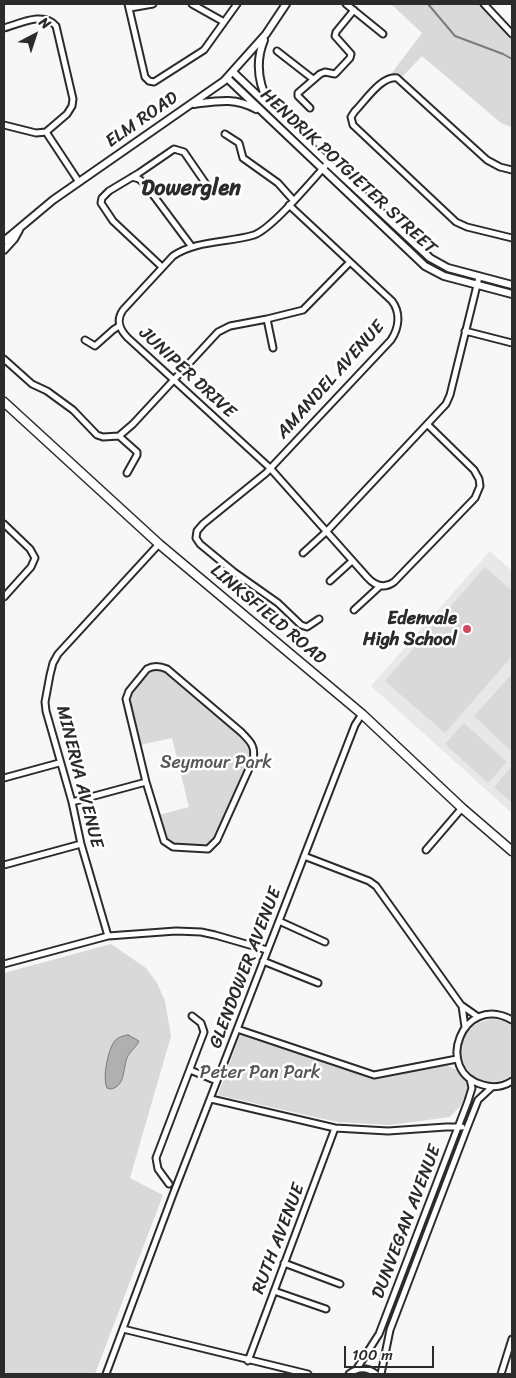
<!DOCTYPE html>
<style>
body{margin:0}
#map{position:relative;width:516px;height:1378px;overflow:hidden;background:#f7f7f7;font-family:Sriracha,sans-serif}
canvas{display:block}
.frame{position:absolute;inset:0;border:5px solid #2b2b2b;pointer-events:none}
.north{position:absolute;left:10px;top:10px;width:50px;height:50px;-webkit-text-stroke:4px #fff;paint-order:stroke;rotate:40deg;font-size:14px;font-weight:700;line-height:20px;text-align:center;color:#2b2b2b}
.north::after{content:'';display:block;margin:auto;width:18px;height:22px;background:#2b2b2b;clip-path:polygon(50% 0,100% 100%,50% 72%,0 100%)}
.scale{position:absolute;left:344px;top:1346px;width:90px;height:22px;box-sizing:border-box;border:2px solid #2b2b2b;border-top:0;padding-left:6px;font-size:15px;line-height:18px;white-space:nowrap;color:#2b2b2b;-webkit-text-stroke:4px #fff;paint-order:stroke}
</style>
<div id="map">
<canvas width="516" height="1378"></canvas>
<div class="frame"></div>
<div class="north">N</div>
<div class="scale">100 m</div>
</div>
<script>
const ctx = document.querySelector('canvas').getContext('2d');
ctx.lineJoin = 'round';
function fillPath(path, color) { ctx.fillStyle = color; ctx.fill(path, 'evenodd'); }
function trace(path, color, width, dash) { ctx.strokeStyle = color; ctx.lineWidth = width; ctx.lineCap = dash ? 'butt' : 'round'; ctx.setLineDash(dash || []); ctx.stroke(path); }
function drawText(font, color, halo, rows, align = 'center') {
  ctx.font = font + ' Sriracha,sans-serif'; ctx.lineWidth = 5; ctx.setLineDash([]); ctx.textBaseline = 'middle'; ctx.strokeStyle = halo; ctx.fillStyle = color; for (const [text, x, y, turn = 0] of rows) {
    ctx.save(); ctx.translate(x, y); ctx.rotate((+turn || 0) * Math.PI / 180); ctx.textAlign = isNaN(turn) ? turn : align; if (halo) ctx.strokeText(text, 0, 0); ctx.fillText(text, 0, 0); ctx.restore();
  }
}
const built = new Path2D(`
 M490,551L512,571V813L371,686Z`);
const green = new Path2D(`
 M391,4H481L512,35V127L501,123L422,56L401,78H388L422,33Z
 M485,567L512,591V656L445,733L385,681Z
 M152,668L163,669L252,747L256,763L219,842L202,851L172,849L162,841L155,816L189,807L172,738L140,745L128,700L134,688Z
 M512,674V752L474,716Z
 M464,723L507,762L488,783L445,744Z
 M512,766V803L494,787Z
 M111,944L146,968L157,983L165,1001L171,1036L130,1178L163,1195L95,1374H4V973Z
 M492,1019L505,1021L512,1026V1075C467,1105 434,1028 492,1019Z
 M240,1035L373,1078L446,1065L457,1070L468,1083V1092L461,1105L450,1117L390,1125L337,1122L218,1095Z`);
const water = new Path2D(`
 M128,1035L139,1041C136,1047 133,1049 129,1054C122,1064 127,1086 111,1089L107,1088C102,1079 108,1050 114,1042C117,1037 123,1036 128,1035Z`);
const stream = new Path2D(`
 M428,4L455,36L503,54L512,59`);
const minor = new Path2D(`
 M128,4L145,77L149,81L154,82L204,50L237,4
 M192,4L224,22
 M346,4L383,34
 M484,4L512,34
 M130,8L153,4
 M4,28C19,24 44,11 56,26L73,99L72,106L67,114L46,132L36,133L4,125
 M277,51L313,79
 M310,108L298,96V93L320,74L325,72L335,74L350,58L351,54L335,36L336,32L354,10
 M46,132L79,182
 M225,134L239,143L243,158L278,183L294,201
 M328,163C312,180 273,228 254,235C228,243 196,240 173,256L123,310C116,320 119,329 128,338L270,468L367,577C375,586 384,589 394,582L475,498L480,486L479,479L474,470L428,425
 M512,170L500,167L487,160L397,78C382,75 365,101 355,111L351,117L353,125L456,222L467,227L512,238
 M132,177L139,179L145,184L192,247
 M289,205L392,301C401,313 399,328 391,340L266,473L203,524L197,531L196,538L200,544L234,572L278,603L301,625L307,627L319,619
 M162,267L113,221L101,203L102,198L109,191L139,173L174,149L184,152L206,184
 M267,319L273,348
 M465,331L512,343
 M85,340L95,346L113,330L119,326
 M4,359L32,384L47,391L73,410L97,435L103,437L119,436L133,424L218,332L230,326L267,319L303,310L350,262
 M119,436L137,452V455L127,473
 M4,524L30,549L35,558L31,567L4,597
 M303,553L327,531L446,404L450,395L479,277
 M330,581L352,561
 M354,610L380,586
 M4,778L59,763
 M72,802L146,782L126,699L129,691L147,669C154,665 160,666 167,669L241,732C250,741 256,746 253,760L217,840L208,849L173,847L164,841L146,782
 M426,850L462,808
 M304,856L369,881L376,886L461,1005L478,1017
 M4,865L81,844
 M279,921L325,942
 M108,936L81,844L72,802L46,711L45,702L50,675L53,663L58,654L159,544
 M263,961L318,983
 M4,964L108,936L176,931L201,932L215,935L267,950
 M462,1006L465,1027
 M512,1020C462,992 433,1072 483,1085C493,1088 503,1087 512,1081
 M237,1029L374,1075L457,1059
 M190,1070L217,1081
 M211,1099L335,1128L388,1131L446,1127H462
 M169,1184L158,1169L156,1158L204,1032L201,1023L192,1016
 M284,1263L340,1284
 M274,1291L326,1309
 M123,1329L308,1374
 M248,1361L335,1128
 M356,1370L379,1334L468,1101L472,1088L470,1079
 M106,1374L172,1197L355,725L362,714
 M349,1374C358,1367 367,1367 376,1374
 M381,1374L390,1330L467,1128L478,1100L492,1087
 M501,1374L512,1339`);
const tertiary = new Path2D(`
 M264,40C255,62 258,83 269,104
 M233,72L328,163L430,258L448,268L512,285
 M227,78L425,266L444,276L512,294
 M194,104C217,101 235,97 256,109
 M4,241L53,200L224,81L266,34L286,4
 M4,250L14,239L19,230`);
const secondary = new Path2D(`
 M4,402L159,544L362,714L462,808L512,851`);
const markers = [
 [467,629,5,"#d1495b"]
];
const streetNames = [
 ["ELM ROAD",142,120,-35],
 ["HENDRIK POTGIETER STREET",348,172,43],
 ["JUNIPER DRIVE",187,373,43],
 ["AMANDEL AVENUE",331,380,-48],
 ["LINKSFIELD ROAD",268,615,40],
 ["MINERVA AVENUE",79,777,76],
 ["GLENDOWER AVENUE",246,968,-69],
 ["DUNVEGAN AVENUE",407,1222,-69],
 ["RUTH AVENUE",279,1239,-69]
];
const poiNames = [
 ["Edenvale",457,619],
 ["High School",457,640]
];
const parkNames = [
 ["Seymour Park",216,763],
 ["Peter Pan Park",260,1073]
];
const districtNames = [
 ["Dowerglen",191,189]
];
fillPath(built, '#e8e8e8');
fillPath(green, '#d9d9d9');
fillPath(water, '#b0b0b0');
trace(water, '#7b7b7b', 1);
trace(stream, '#7b7b7b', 2);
trace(minor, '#2b2b2b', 9);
trace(tertiary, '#2b2b2b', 10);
trace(secondary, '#2b2b2b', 11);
trace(minor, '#fff', 5);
trace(tertiary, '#fff', 6);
trace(secondary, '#fff', 8);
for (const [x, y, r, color] of markers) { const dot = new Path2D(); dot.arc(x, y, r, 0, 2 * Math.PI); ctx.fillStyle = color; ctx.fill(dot); trace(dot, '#fff', 2); }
drawText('18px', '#2b2b2b', '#fff', streetNames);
drawText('bold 18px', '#2b2b2b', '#fff', poiNames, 'right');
drawText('18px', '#565656', '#fff', parkNames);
drawText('bold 22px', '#2b2b2b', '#fff', districtNames);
</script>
